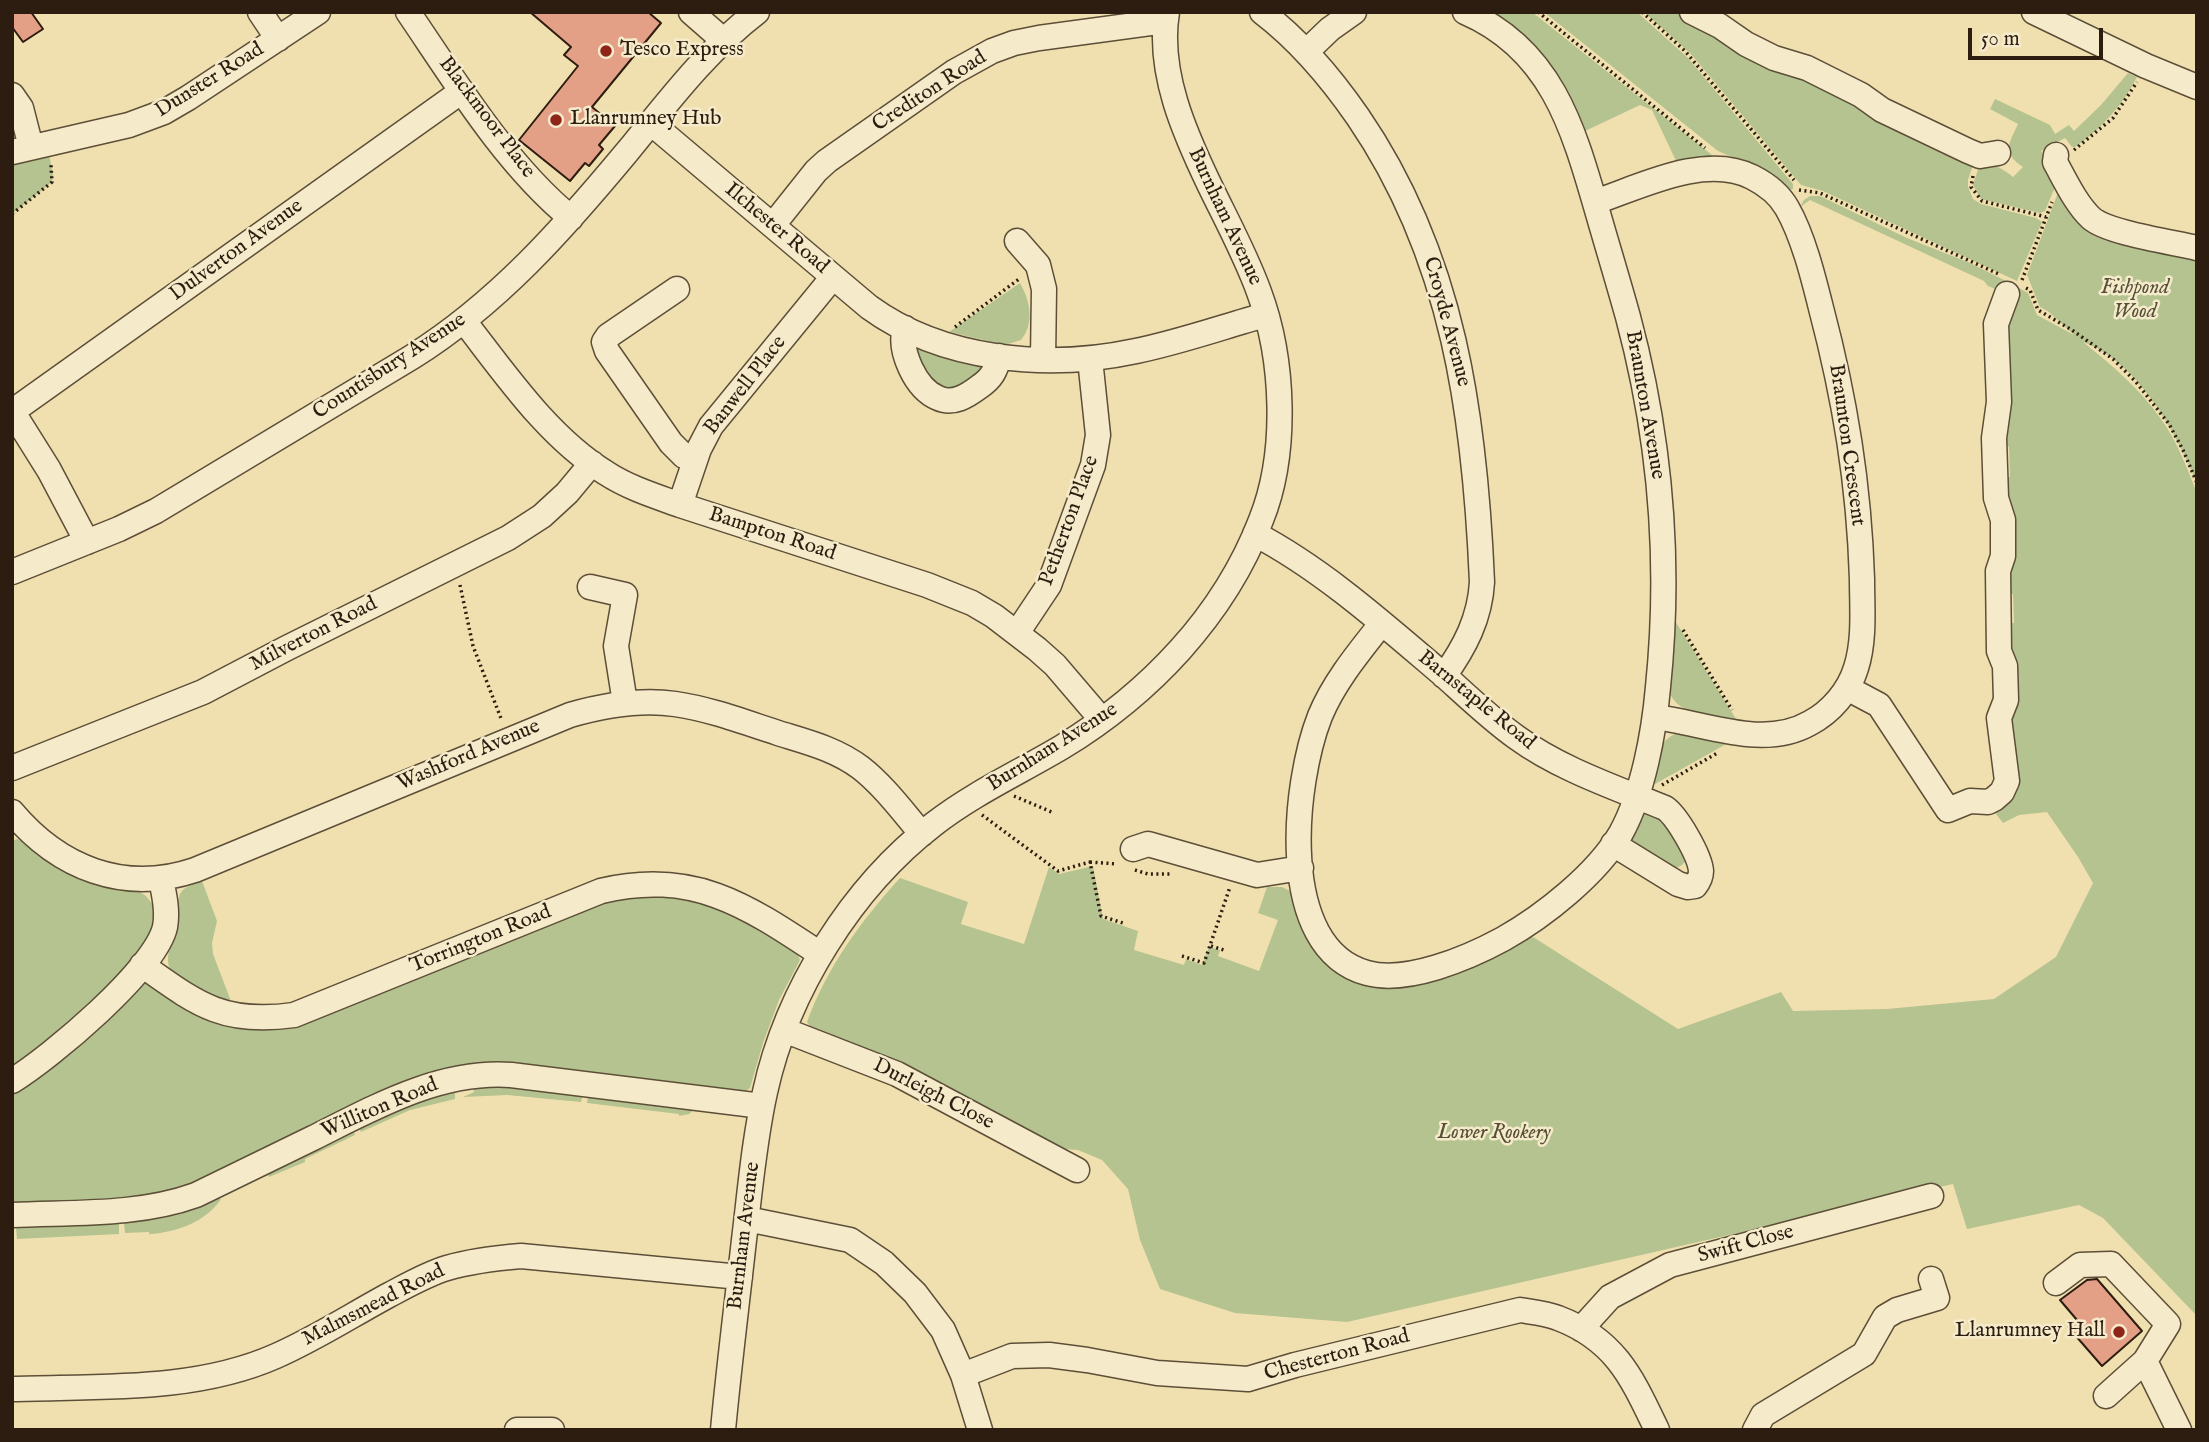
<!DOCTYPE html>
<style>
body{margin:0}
#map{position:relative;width:2209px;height:1442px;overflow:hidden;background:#f0e0af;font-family:"IM FELL English",serif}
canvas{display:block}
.frame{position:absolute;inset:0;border:14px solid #2c1d10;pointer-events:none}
.scale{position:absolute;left:1968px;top:28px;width:135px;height:32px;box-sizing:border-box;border:4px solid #2c1d10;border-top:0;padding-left:9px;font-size:21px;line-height:24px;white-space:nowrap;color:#2c1d10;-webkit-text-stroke:5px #f5ebcb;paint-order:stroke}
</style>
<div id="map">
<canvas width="2209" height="1442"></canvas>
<div class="frame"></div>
<div class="scale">50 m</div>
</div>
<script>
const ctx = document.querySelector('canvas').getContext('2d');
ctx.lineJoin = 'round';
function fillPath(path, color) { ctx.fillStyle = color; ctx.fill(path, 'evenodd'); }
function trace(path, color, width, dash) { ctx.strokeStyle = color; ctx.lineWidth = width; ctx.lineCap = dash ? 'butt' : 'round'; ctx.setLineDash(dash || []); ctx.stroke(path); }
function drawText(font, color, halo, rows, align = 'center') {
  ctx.font = font + ' "IM FELL English",serif'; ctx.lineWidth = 5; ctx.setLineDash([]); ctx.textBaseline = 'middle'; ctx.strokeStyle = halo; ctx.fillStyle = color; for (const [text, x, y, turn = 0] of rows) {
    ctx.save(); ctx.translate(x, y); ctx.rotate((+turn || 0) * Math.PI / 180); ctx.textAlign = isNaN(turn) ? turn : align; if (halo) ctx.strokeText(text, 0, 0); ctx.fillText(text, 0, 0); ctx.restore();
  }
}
const green = new Path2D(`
 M1498,12H1532L1712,155L1710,158L1677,163L1652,110L1640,105L1583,132C1560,86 1541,42 1496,15Z
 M1544,12H1637L1688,58L1793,184V189L1789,190L1767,172L1718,151Z
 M1644,12H1677L1680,14L1681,20L1974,162L1968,180V187L1973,199L1981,204L2036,218L2042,222L2017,281L1823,191L1801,185L1691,54Z
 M2128,73L2137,77C2122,106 2102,128 2075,147H2072L2065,138L2041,151L2058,180L2045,211L2040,213L1981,199L1973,185L1980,163C1995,164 2002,168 2013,177L2023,167C2001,152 2009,144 2018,124L1990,109L1995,99L2050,125L2055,134L2069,125L2074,131L2101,105Z
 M47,143L53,175L52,182L12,214V152Z
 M2060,187L2084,218L2197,254V483C2175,431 2139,363 2083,342C2112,365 2140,389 2161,419C2177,441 2187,468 2197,493V1316L2103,1218L2079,1205L1967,1229L1953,1184L1347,1322L1235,1313L1160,1289L1140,1240L1128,1189L1102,1160L1078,1150L1066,1149L931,1082L812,1030L807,1022C827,967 861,921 900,878L968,902L961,924L1024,944L1049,867L1059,874L1093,866L1103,919L1138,931L1134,950L1184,965L1186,959L1202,965L1209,947L1220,950L1218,956L1259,971L1278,920L1258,913L1267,887H1282L1292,892L1349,973L1533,937L1678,1029L1781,992L1793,1011L1887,1009L1994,999L2056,957L2093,883L2078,857L2047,812L2019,815L2003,823L1993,810L2006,723L2012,707V643L2005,638L2011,623H2014L2013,594H2010L2007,477H2010L2009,447L2001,441L2003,325L2014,289L2017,287L2028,293L2037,315L2074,335L2049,312L2040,307L2027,275Z
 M1810,196H1820L1907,238L1970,263L2008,282L2005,293L1988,286L1984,281L1810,200L1800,207L1804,200Z
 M1020,283C1030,301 1035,323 1021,340L1005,345L949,332Z
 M909,344L983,366L982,373L956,389L931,386Z
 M1674,619L1736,719C1711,714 1674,717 1668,687Z
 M1677,733L1728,743L1655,784L1652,779C1656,760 1656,742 1677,733Z
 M1653,811L1661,813L1687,859L1682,865L1675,869L1631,841L1641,814Z
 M17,839L135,889L146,896L153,905V917L151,932L143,946L114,979L53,1039L12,1067V841Z
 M202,881L217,921L212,943L213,954L232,1004L224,1003C211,996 176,982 170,969C163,953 177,936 178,921C178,912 176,903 180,894C184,886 194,884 202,881Z
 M617,894L711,899L795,948L800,960L779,1000L763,1043L750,1088L743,1093L501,1067L177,1196L12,1208V1089L136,985L150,983L243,1025Z
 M503,1085L583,1094L581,1102L507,1095L463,1097L474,1092L473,1086Z
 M452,1091L455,1093V1099L410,1110L361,1132L359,1127L409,1104Z
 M588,1095L695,1109L689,1114L679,1116V1114L587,1103Z
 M353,1130L355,1135L305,1159V1162L269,1177L267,1173Z
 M219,1198L221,1199C206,1222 175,1233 149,1234V1232L125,1233L124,1223L170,1216Z
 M119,1223V1234L17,1239L16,1227Z`);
const building = new Path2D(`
 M12,12H31L43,29L23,42L12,27Z
 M530,12H648L661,23L592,107L615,126L599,145L603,149L589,166L585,163L570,181L519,140L578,66L564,55L571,47Z
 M2097,1279L2142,1331L2102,1366L2068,1327L2077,1320L2060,1300L2087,1280Z`);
const path = new Path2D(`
 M1538,12L1705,148
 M1642,12L1685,51L1794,180
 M2074,150L2113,118L2137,82
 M1973,176L1971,187L1982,201L2046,217
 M1799,190L1820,193L2001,275
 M12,214L52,182L51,165
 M2022,280L2052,202
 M2026,288L2030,290L2038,310L2072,330L2113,359L2136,382L2169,424L2183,450L2197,483
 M955,327L1019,279
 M460,585L473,646L502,721
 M1683,630L1732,710
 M1662,785L1719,752
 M1014,796L1054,813
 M982,815L1058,871L1090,862L1101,916L1126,924
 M1090,862L1117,864
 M1135,870L1148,874H1172
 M1211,946L1224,950
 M1182,956L1204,963L1230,887`);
const minor = new Path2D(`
 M260,12L278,39
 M408,12C455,81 506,165 571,218
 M691,12L723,40
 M1262,12C1300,41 1331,78 1358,117C1454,257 1475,417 1482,582C1480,618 1465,647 1444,676
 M1692,12L1720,26L1746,44L1774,58L1807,68L1861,95L1882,110L1968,151L1980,156L1998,153
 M2034,12L2146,66L2197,87
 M1306,52L1330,29L1354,12
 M12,95L21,108L31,147
 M651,123L869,307C943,361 1048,370 1136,351C1180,342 1222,327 1265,315
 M12,152L129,125L164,112L188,98L318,12
 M2056,155L2055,162C2065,180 2076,204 2091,218C2108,233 2172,242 2197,248
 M1595,202C1640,187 1705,153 1752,177C1766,184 1779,194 1787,208C1803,236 1813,276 1821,308C1845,399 1859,484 1862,579C1862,608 1865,640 1856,668C1849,691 1831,712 1810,723C1763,750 1705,723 1655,717
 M773,225L816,171L827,161L954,72L992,51L1014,43L1039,38L1165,21
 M1017,241L1038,265L1044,289L1043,360
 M677,289L608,336L604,342L607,351L671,443L684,456L695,460
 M464,321C506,375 548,437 606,473C629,488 655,496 680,505L927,585L972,603L994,616L1037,649L1055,665L1102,720
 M905,328C898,351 916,389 938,398C953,405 967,396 979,387C991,379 996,371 999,356
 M12,411L49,470L87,542
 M13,411L462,91
 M680,505L699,449L711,426L833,277
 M1255,534C1324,570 1388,628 1447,678C1469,698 1491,719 1516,737C1560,769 1614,787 1665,808C1677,816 1700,856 1701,871C1701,877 1699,881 1695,886L1688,887L1678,884L1613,844
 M12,572L119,529L156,511L412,357C498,303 563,229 627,152C668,102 706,51 757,12
 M590,587L625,595L616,646L625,703
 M1382,623C1359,652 1334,682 1320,716C1294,782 1275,948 1367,973C1407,984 1468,958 1503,939C1544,916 1597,874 1621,833C1643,793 1654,733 1658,687C1671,561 1661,440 1628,317C1618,281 1607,245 1597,210C1573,127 1551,49 1465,12
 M1017,633L1049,585L1093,465L1098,435L1090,359
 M1847,688L1879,705L1948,810L1970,801L1988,802L1994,799L2002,792L2007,781L1999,718L2006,700L2005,666L1999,651L1998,571L2003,556V520L1996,498L1994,438L1999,402L1996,324L2007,294
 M12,768L203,692L287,648L508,538L542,516L567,493L592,463
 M12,812C59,868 124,894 195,870L570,715C605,705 640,699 675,704C710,709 744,722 778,733C807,742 836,749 861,768C884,786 903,812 922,834
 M1133,849L1148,844L1257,875L1301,868
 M142,965C197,1004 223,1025 294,1015L601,891C693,869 746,905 820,954
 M784,1030L897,1074L1077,1170
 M12,1081C51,1057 155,970 165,927C168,911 164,894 161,879
 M12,1215C73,1212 138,1216 196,1195C235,1176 274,1157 313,1138C375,1107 440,1070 511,1075L762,1106
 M747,1219L850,1240L884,1263L915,1293L943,1330L963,1375L980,1430
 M2056,1283L2080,1265L2111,1264L2168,1324L2145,1361L2106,1396
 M1581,1329L1610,1297L1670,1265L1931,1196
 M2145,1361L2179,1430
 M963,1375L1012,1356L1049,1355L1087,1360L1157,1373L1248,1379L1295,1365L1520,1310C1532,1312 1546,1313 1558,1318C1616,1340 1632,1378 1657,1430
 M12,1389C99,1386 195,1392 276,1356C315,1339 352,1315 389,1295C408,1285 427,1274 447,1268C471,1261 496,1258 521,1256L740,1277
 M517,1430H552
 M723,1430C729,1366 737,1303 744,1240C750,1191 754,1141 765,1092C787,991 852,887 934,824C974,793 1020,772 1062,747C1149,694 1224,616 1261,520C1288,453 1284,359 1259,292C1246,256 1227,221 1210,186C1185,134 1157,72 1167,12
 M1755,1430L1763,1415L1864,1354L1885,1317L1897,1310L1937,1298L1931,1279`);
const markers = [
 [606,51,7,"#8f2418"],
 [556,120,7,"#8f2418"],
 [2119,1332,7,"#8f2418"]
];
const poiNames = [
 ["Tesco Express",620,51],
 ["Llanrumney Hub",570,120],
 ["Llanrumney Hall",2105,1332,"right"]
];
const streetNames = [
 ["Dunster Road",210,81,-32],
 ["Crediton Road",930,92,-33],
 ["Blackmoor Place",486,118,53],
 ["Burnham Avenue",1224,217,65],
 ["Ilchester Road",776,229,40],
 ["Dulverton Avenue",237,251,-36],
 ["Croyde Avenue",1446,322,75],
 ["Countisbury Avenue",390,367,-33],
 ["Banwell Place",746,386,-52],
 ["Braunton Avenue",1644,405,80],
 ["Braunton Crescent",1846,445,82],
 ["Petherton Place",1070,521,-70],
 ["Bampton Road",772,535,18],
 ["Milverton Road",314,635,-27],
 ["Barnstaple Road",1476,701,39],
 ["Burnham Avenue",1053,748,-32],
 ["Washford Avenue",469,756,-23],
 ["Torrington Road",481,940,-22],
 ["Durleigh Close",933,1095,27],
 ["Williton Road",380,1109,-23],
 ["Burnham Avenue",745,1236,-83],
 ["Swift Close",1746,1245,-15],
 ["Malmsmead Road",374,1306,-27],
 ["Chesterton Road",1337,1356,-15]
];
const parkNames = [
 ["Fishpond",2135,289],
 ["Wood",2135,313],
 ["Lower Rookery",1494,1134]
];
fillPath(green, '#b4c38f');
fillPath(building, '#e4a087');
trace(building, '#2c1d10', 2);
trace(minor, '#5d4e38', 27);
trace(path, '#2c1d10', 3.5, [2, 3.5]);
trace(minor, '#f5ebcb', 24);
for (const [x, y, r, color] of markers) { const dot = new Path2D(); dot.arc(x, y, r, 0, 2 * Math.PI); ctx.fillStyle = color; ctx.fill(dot); trace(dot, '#f5ebcb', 2.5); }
drawText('21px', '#2c1d10', '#f5ebcb', poiNames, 'left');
drawText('21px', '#2c1d10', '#f5ebcb', streetNames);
drawText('italic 21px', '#554f36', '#f5ebcb', parkNames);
</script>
